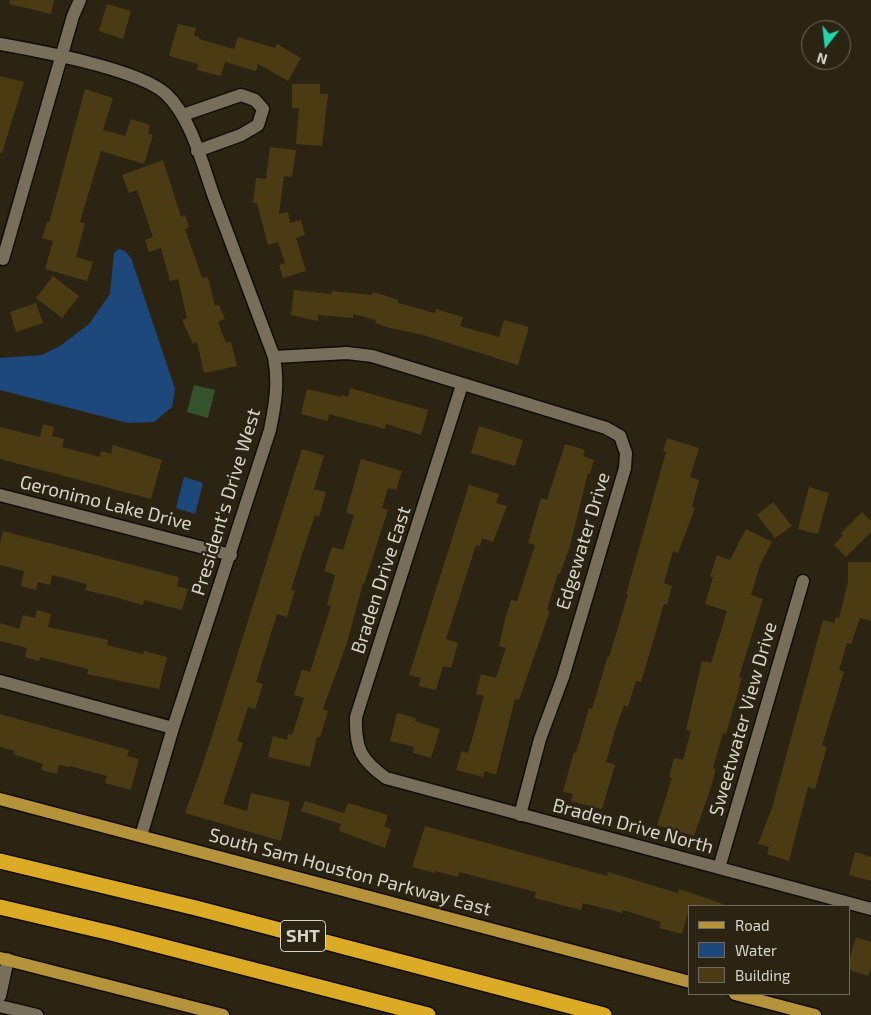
<!DOCTYPE html>
<style>
body{margin:0}
#map{position:relative;width:871px;height:1015px;overflow:hidden;background:#2b2413;font-family:"Exo 2",sans-serif}
canvas{display:block}
.legend{position:absolute;left:688px;top:905px;width:162px;height:90px;box-sizing:border-box;background:#2b2413;border:1px solid #706a5c;margin:0;padding:6px 9px;list-style:none;font-size:15px;color:#d8d4c9}
.legend li{display:flex;align-items:center;gap:10px;height:25px}
.legend b{width:25px;border:1px solid #706a5c}
.north{position:absolute;left:801px;top:20px;width:50px;height:50px;box-sizing:border-box;background:#2b2413;border:1px solid #706a5c;border-radius:50%;rotate:196deg;font-size:14px;font-weight:700;line-height:20px;text-align:center;color:#d8d4c9}
.north::after{content:'';display:block;margin:auto;width:18px;height:22px;background:#20d5b0;clip-path:polygon(50% 0,100% 100%,50% 72%,0 100%)}
</style>
<div id="map">
<canvas width="871" height="1015"></canvas>
<ul class="legend">
<li><b style="height:6px;background:#b4933b"></b>Road</li>
<li><b style="height:14px;background:#1d487c"></b>Water</li>
<li><b style="height:14px;background:#4a3b13"></b>Building</li>
</ul>
<div class="north">N</div>
</div>
<script>
const ctx = document.querySelector('canvas').getContext('2d');
ctx.lineJoin = 'round';
function fillPath(path, color) { ctx.fillStyle = color; ctx.fill(path, 'evenodd'); }
function trace(path, color, width, dash) { ctx.strokeStyle = color; ctx.lineWidth = width; ctx.lineCap = dash ? 'butt' : 'round'; ctx.setLineDash(dash || []); ctx.stroke(path); }
function drawText(font, color, halo, rows, align = 'center') {
  ctx.font = font + ' "Exo 2",sans-serif'; ctx.lineWidth = 4.5; ctx.setLineDash([]); ctx.textBaseline = 'middle'; ctx.strokeStyle = halo; ctx.fillStyle = color; for (const [text, x, y, turn = 0] of rows) {
    ctx.save(); ctx.translate(x, y); ctx.rotate((+turn || 0) * Math.PI / 180); ctx.textAlign = isNaN(turn) ? turn : align; if (halo) ctx.strokeText(text, 0, 0); ctx.fillText(text, 0, 0); ctx.restore();
  }
}
const green = new Path2D(`
 M194,385L215,390L208,418L187,412Z`);
const water = new Path2D(`
 M119,249L125,251L131,258L175,389L172,407L154,422L128,423L0,390V358L42,355L60,346L89,324L110,294L114,253Z
 M184,477L203,483L195,514L176,508Z`);
const building = new Path2D(`
 M10,0H54L51,14L9,4Z
 M107,4L131,11L123,39L99,31Z
 M178,24L196,28L194,36L199,37V39L234,49L238,37L275,48L277,44L301,58L288,81L258,64L256,71L225,62L221,76L197,70L198,64L169,56Z
 M0,76L24,82L2,153H0Z
 M292,84H320V94H328L322,146L296,144L299,108H292Z
 M85,89L113,98L103,130L125,136L131,119L150,125L148,133L153,135L144,164L101,151L80,222L85,223L76,257L93,262L87,281L45,269L53,241L42,238L47,222L49,223Z
 M270,147L296,150L292,177L284,176L279,214L288,212L290,223L301,220L305,235L296,238L306,271L283,278L279,265L285,263L278,242L268,245L257,203H253L256,178L266,179Z
 M163,160L181,217L185,215L189,227L185,229L202,278L208,277L215,306L219,305L225,319L218,322L226,343L231,342L237,366L204,373L197,342L193,344L182,320L187,318L178,279L170,281L161,248L149,252L145,240L153,237L137,190L129,193L122,175Z
 M53,276L79,296L62,318L36,298Z
 M294,290L331,294L332,291L372,295L373,292L399,300L398,303L435,313L436,309L463,317L460,326L499,337L504,320L529,327L518,365L423,335L390,328L375,323L376,320L353,314V318L318,315V321L291,315Z
 M36,303L43,323L16,332L10,312Z
 M350,388L428,410L421,435L386,424L385,429L329,414L328,421L301,414L307,389L342,397V395L348,397Z
 M43,424L54,427L52,436L64,439L62,447L100,457L101,451L111,454L113,445L162,460L151,499L0,459V427L40,437Z
 M479,426L523,440L515,466L471,453Z
 M667,438L699,448L690,477L699,480L692,507L695,508L678,553L673,551L664,583L672,586L667,605L664,604L641,682L636,681L628,707L624,705L615,731L606,762L615,765L602,809L571,801L573,794L563,792L574,752L576,753L589,708L592,709L608,656L609,657L628,594H626L630,580L666,452L663,451Z
 M565,444L585,450L583,456L594,460L590,474L588,473L569,549L560,574L558,573L547,610L550,611L545,625L519,700L515,699L496,775L485,771L483,777L456,770L462,751L468,753L484,696L476,694L481,674L496,678L506,648L499,646L505,619L511,600L517,601L535,545L528,543L541,498L547,500Z
 M302,449L324,456L314,489L326,492L319,517L315,515L301,558L291,590L295,591L287,617L277,614L256,682L263,684L255,709L248,707L237,741L243,743L223,804L247,811L251,793L290,802L281,841L185,813L203,764Z
 M361,459L402,471L396,490L388,488L382,508L388,510L364,584L363,583L347,643L323,709L328,711L320,737H317L310,767L268,757L273,736L287,740L288,734L292,735L304,698L294,695L302,669L310,672L331,606L327,605L335,575L324,571L332,547L343,550L354,515L346,513Z
 M469,485L499,494L496,503L507,506L493,542L482,538L480,546L476,545L446,639L458,643L451,668L443,666L436,690L419,686L421,678L409,675Z
 M809,487L829,493L818,534L798,529Z
 M773,502L792,526L775,538L757,515Z
 M862,512L871,521V532L846,557L834,545L843,535L841,533Z
 M746,529L772,542L760,565L751,595L763,599L739,677L742,678L726,734L723,733L713,768L716,769L711,787L694,836L657,825L672,778L669,777L674,758L683,760L691,731L686,730L702,661L711,663L727,611L705,604L713,577L710,576L717,555L730,560Z
 M3,531L179,577L177,586L188,589L182,610L144,600L143,605L118,598L85,590L87,584L52,575L50,585L38,582L36,590L21,586L24,571L0,565V543Z
 M848,562H871V621L860,618L851,644L847,643L839,670L844,672L822,745L827,747L815,789L808,787L789,861L767,854L769,847L758,844L772,808L823,620L834,623L836,617L839,618L848,582Z
 M37,610L51,614L48,627L108,640L107,645L143,654L144,651L167,657L159,689L87,674L88,669L40,657L39,661L25,657L27,648L0,641V623L19,629L23,615L35,618Z
 M397,713L416,718L415,721L440,729L431,758L413,753L414,747L390,741Z
 M0,714L129,750L127,756L139,759L131,790L105,783L107,776L70,766L69,767L59,765L57,774L41,770L43,764L13,754L15,751L0,747Z
 M305,801L344,813L348,803L388,815L384,827L391,829L385,848L339,831L341,824L301,811Z
 M425,826L607,876L608,872L678,893L679,889L723,904L722,906H690L682,934L659,928L661,922L623,910L622,913L583,903L581,910L534,898L536,892L459,872L458,877L435,871V873L412,867Z
 M855,852L871,857V881L849,875Z
 M856,937L871,942V968L868,976L850,970V957Z`);
const minor = new Path2D(`
 M0,44C39,51 139,69 166,94C191,117 203,166 214,197C234,250 254,304 274,357C279,383 275,405 270,430L173,728L141,836
 M183,115L241,95L255,100L263,109L258,125L241,135L197,151
 M3,259L73,16L80,0
 M274,357L347,353L372,356L606,428L620,436L626,453L625,468L563,677L540,739L520,815
 M462,385L356,717C355,749 361,760 386,778L871,909
 M0,495L231,555
 M0,681L173,728
 M719,868L803,581
 M0,996L8,959
 M0,1006L37,1015`);
const major = new Path2D(`
 M0,799L690,982
 M0,958L223,1015
 M735,994L815,1015`);
const highway = new Path2D(`
 M0,861L196,908L604,1015
 M0,907L111,933L428,1015`);
const shields = [
 [303,936,45]
];
const shieldNames = [
 ["SHT",303,936]
];
const streetNames = [
 ["President's Drive West",226,502,-73],
 ["Geronimo Lake Drive",106,503,14],
 ["Edgewater Drive",583,541,-73],
 ["Braden Drive East",381,580,-72],
 ["Sweetwater View Drive",743,719,-74],
 ["Braden Drive North",633,826,15],
 ["South Sam Houston Parkway East",350,872,15]
];
fillPath(green, '#34532b');
fillPath(water, '#1d487c');
fillPath(building, '#4a3b13');
trace(minor, '#130d01', 15);
trace(major, '#130d01', 15);
trace(highway, '#130d01', 18);
trace(minor, '#776f5c', 12);
trace(major, '#b4933b', 12);
trace(highway, '#dcab25', 15);
for (const [x, y, w] of shields) { const box = new Path2D(); box.roundRect(x - w / 2, y - 15.5, w, 31, 4); ctx.fillStyle = '#2b2413'; ctx.fill(box); trace(box, '#d8d4c9', 1); }
drawText('bold 18px', '#d8d4c9', null, shieldNames);
drawText('19px', '#d8d4c9', '#2b2413', streetNames);
</script>
